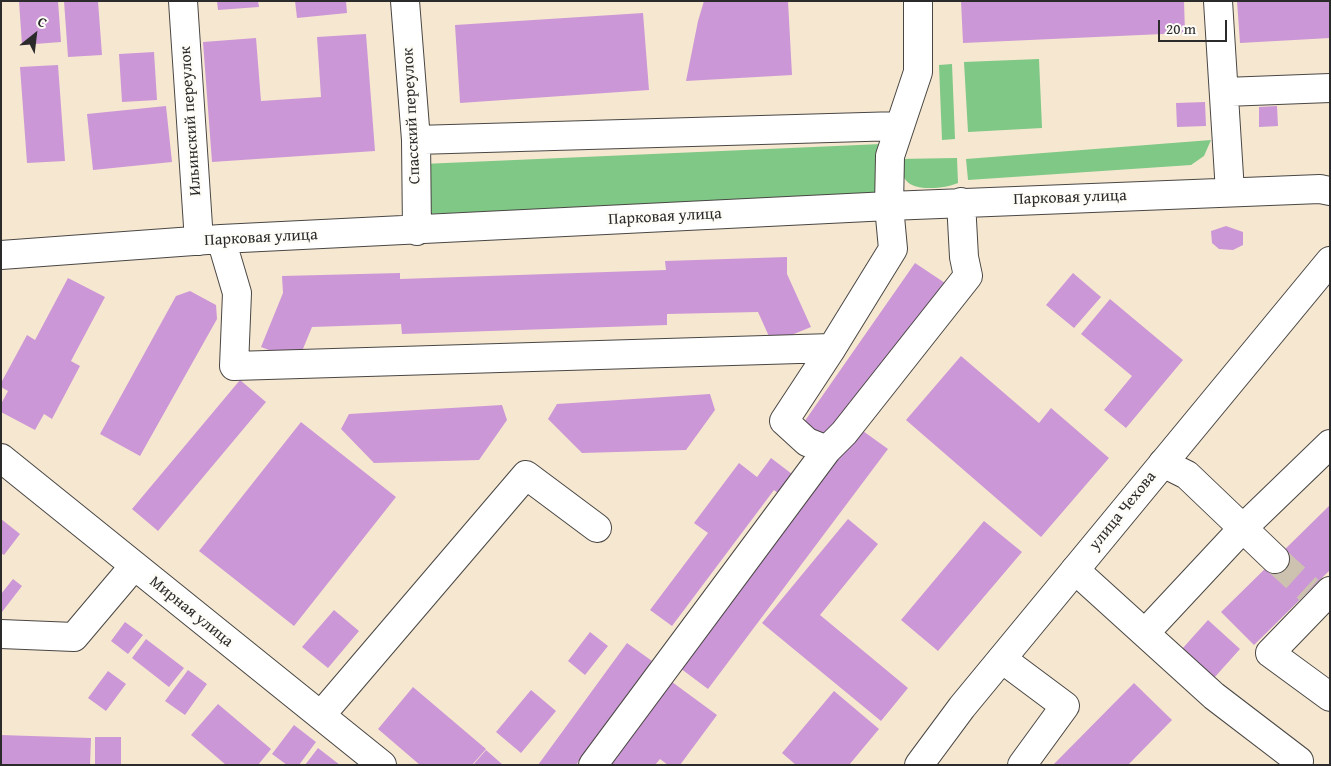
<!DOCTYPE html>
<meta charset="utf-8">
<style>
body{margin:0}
#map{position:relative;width:1331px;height:766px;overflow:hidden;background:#f6e7d1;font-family:"Gentium Book Plus",serif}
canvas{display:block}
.frame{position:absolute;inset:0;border:2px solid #2b2b2b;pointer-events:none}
.north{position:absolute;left:10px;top:10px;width:50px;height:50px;-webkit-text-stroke:4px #fdfcf7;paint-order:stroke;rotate:29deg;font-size:14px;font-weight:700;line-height:20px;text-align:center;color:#2b2b2b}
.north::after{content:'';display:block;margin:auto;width:18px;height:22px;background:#2b2b2b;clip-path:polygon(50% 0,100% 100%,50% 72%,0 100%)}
.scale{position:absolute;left:1158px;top:20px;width:69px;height:22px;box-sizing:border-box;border:2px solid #2b2b2b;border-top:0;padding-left:6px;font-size:15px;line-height:18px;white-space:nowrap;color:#2b2b2b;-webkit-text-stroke:4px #fdfcf7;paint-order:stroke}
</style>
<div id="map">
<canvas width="1331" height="766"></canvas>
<div class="frame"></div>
<div class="north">С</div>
<div class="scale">20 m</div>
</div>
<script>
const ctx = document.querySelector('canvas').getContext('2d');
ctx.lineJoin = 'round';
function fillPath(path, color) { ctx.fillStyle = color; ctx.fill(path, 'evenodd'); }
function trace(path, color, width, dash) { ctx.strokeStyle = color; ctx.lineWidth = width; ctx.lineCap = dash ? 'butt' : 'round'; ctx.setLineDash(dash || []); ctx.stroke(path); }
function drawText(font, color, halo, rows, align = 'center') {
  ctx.font = font + ' "Gentium Book Plus",serif'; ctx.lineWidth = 5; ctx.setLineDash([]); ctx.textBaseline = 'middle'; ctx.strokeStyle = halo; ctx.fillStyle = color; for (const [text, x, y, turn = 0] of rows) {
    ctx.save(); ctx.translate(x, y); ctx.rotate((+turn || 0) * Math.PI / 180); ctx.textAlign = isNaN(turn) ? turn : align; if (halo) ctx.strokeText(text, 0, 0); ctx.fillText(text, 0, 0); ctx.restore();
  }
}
const green = new Path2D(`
 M1039,59L1042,128L968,132L964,62Z
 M952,64L955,139L942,140L939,65Z
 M1211,140L1204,156L1191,165L968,180L966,159Z
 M882,144L881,196L425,214L423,164Z
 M957,158L958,183C946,188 923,191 910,184C902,179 900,167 897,159Z`);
const building = new Path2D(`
 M19,1H58L61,42L22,45Z
 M64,1H98L102,55L68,57Z
 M217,1H258L259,7L218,10Z
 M295,1H346L347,13L297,18Z
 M704,1H788L792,75L686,81L698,21Z
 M961,1H1184L1185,33L963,43Z
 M1237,1H1330V38L1240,43Z
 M643,13L649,90L460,103L455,25Z
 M366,34L375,151L212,162L203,42L256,38L261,101L321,97L317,37Z
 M154,52L157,100L122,102L119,54Z
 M58,65L65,161L27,163L20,67Z
 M1205,102L1206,126L1177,127L1176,103Z
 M166,106L172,162L93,170L87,114Z
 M1277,106L1278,126L1259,127V107Z
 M1226,226L1243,232V245L1233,250L1219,249L1212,243L1211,231Z
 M787,257V274L811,327L772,343L758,312L667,314V325L402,334L401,324L312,327L298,361L261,347L283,293L282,276L400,273V279L666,270L665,261Z
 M915,263L945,283L825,441L802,425Z
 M1073,273L1101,297L1074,328L1046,305Z
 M68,278L105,297L71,361L80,366L52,419L44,414L35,430L1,412V404L8,391L1,387V383L27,335L35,340Z
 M190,291L216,305L217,319L140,456L100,434L176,296Z
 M1110,299L1183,360L1126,428L1104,410L1132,376L1081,334Z
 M961,356L1039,423L1051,408L1109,458L1041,537L906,420Z
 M240,380L266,402L158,531L132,509Z
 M710,394L715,410L686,450L582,453L548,419L557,404Z
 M502,405L507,420L479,460L374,463L341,429L349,414Z
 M301,422L396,497L294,626L199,551Z
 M856,426L888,449L708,689L676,665Z
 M771,458L792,474L778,493L774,490L672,626L650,610L708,533L694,523L739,463L757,477Z
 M1330,505V570L1254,645L1221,612Z
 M1,519L20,534L4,555L1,553Z
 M848,519L878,544L820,615L908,688L881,721L762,623Z
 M984,521L1022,552L938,651L901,620Z
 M13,579L22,586L2,612L1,594Z
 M334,610L359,631L328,668L302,647Z
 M1208,620L1240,649L1214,678L1182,649Z
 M125,622L143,635L128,654L111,641Z
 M590,632L608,646L585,675L568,661Z
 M146,639L184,668L169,687L132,658Z
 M627,643L652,661L576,765H538Z
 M188,670L207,684L185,715L165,701Z
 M108,671L126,684L106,711L88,698Z
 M668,679L717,715L680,765H668L660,759L655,765H604Z
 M1134,683L1172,720L1128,765H1053Z
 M413,687L486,749L472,765H420L378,729Z
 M531,690L556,711L521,753L496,732Z
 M834,691L879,729L849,765H796L782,753Z
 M218,704L271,749L258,765H226L191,735Z
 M294,725L316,742L299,765H287L272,754Z
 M1,735L91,738L90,765H1Z
 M95,737H121V765H95Z
 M318,748L340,765H305Z
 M486,750L503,765H473Z`);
const minorTunnel = new Path2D(`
 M1275,559L1309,590`);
const minor = new Path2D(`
 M183,1L199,241
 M405,1L416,140L417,231
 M1218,1L1230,192
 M1225,92L1330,88
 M416,140L899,126
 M221,239L237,293L234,366L832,348
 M1,255L221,239L889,206L1320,189L1330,191
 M827,450L844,433L968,276L964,257L961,202
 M1,458L382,765
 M1163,463L1187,475L1275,559
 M1075,570L1214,696L1299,761
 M1330,591L1270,653L1330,697
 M1145,633L1243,528L1330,444
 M1,634L74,637L134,566
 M1002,659L1065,706L1022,765
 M321,715L526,475L597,528
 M593,765L827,450L807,442L784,421L832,348L893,249L889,206L890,156L918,72V1`);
const major = new Path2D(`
 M919,765L962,707L1330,261`);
const streetNames = [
 ["Спасский переулок",412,116,-93],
 ["Ильинский переулок",191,121,-94],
 ["Парковая улица",1070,198,-2],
 ["Парковая улица",665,217,-3],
 ["Парковая улица",261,238,-3],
 ["улица Чехова",1123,511,-51],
 ["Мирная улица",191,612,39]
];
fillPath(green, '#7fc885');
fillPath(building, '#cc97d6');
trace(minorTunnel, '#cdc1b0', 28, [28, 14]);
trace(minor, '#494744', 30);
trace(major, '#494744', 30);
trace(minor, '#fff', 28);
trace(major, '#fff', 28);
drawText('16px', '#2b2b2b', '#fdfcf7', streetNames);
</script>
